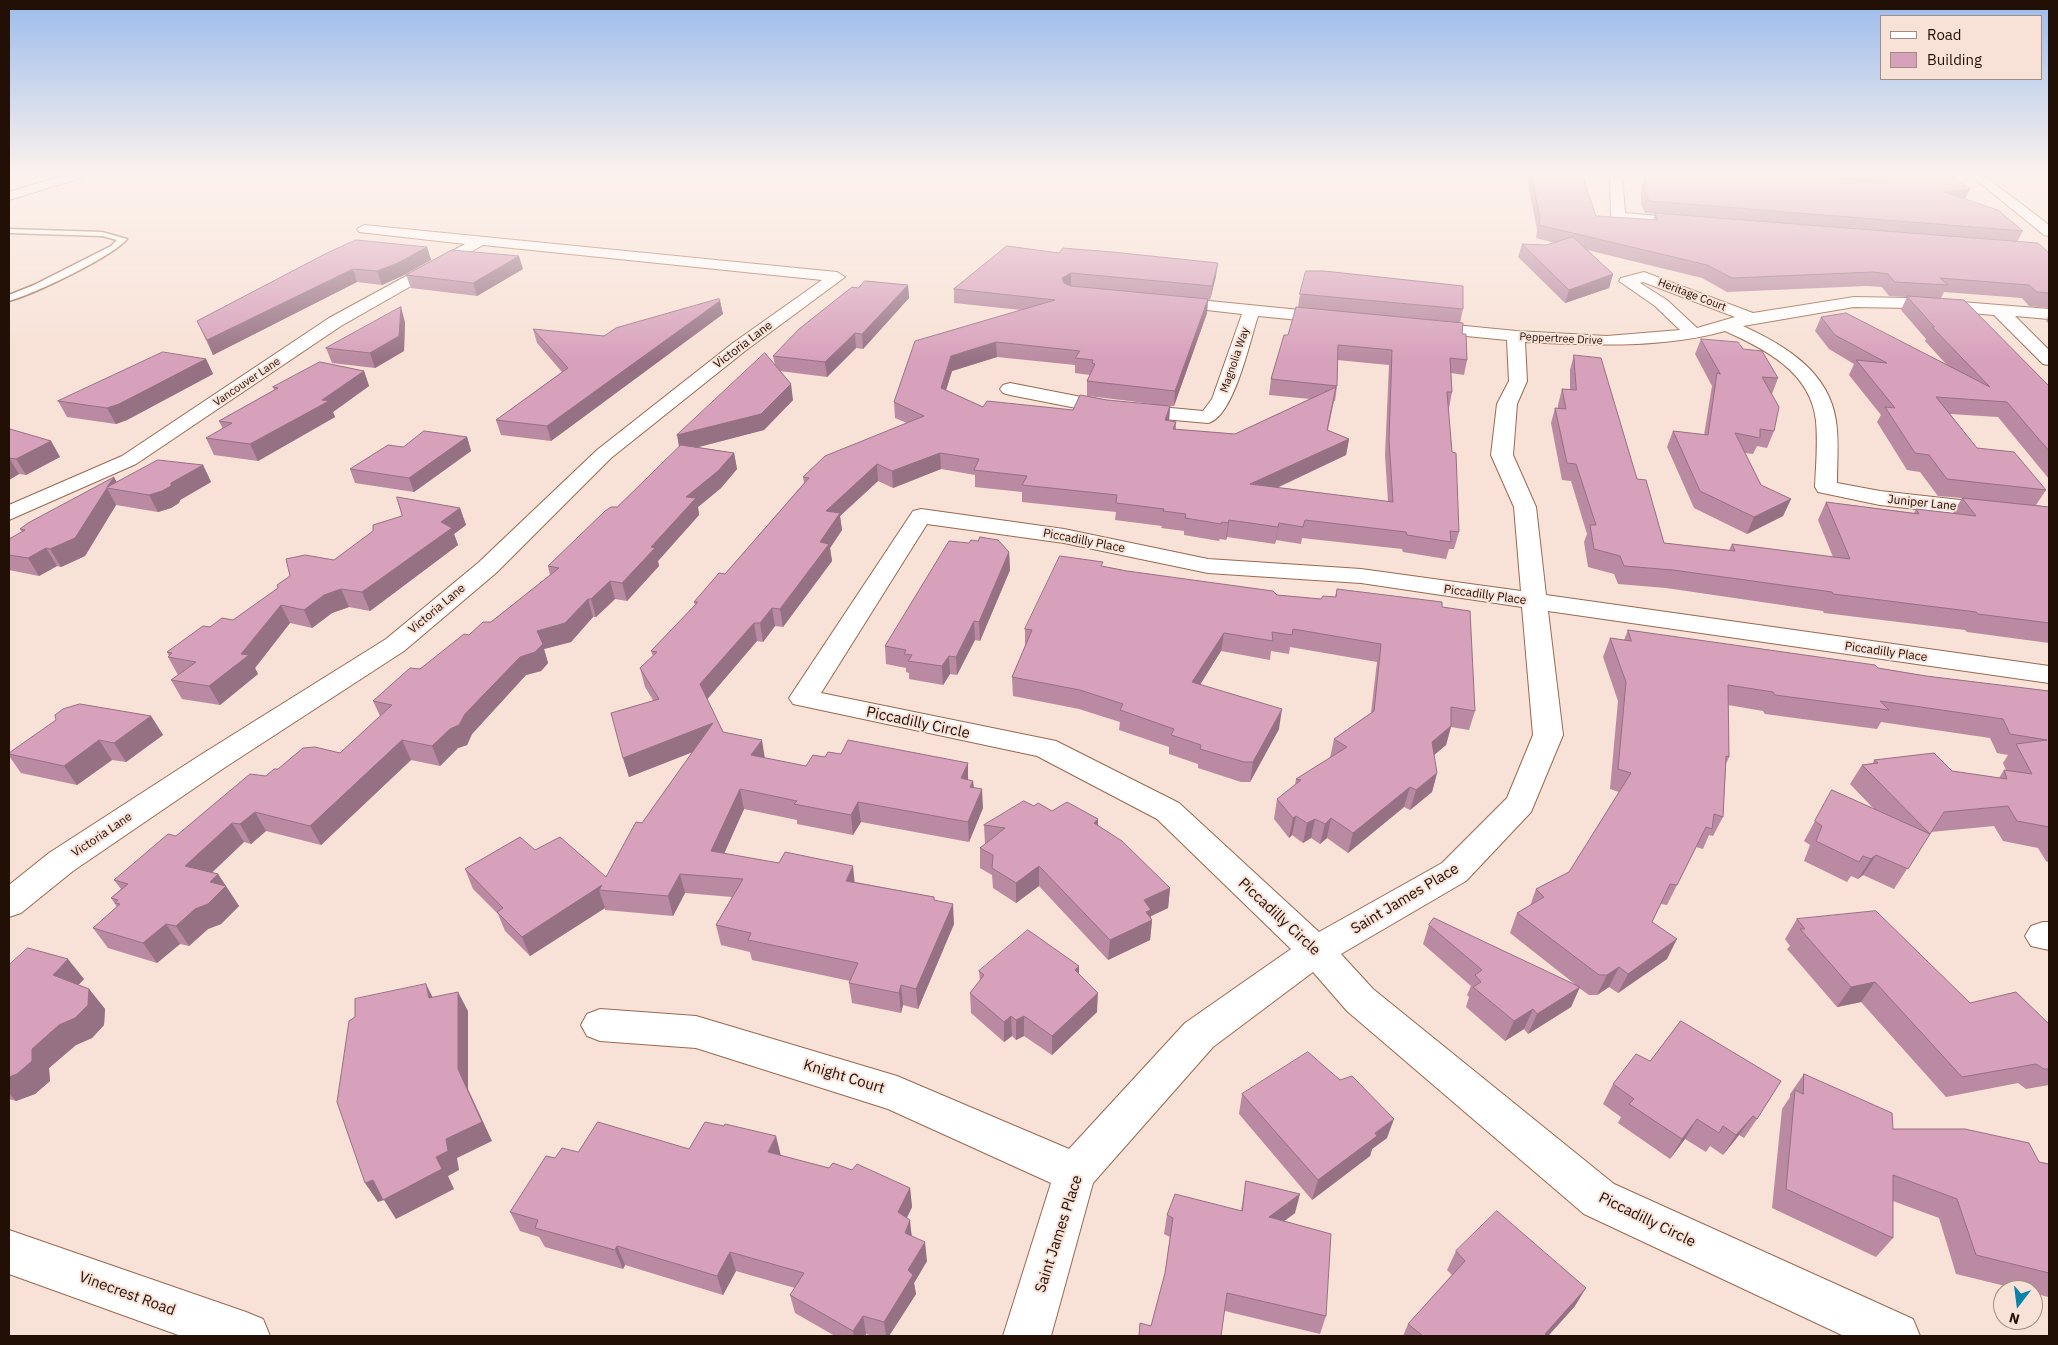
<!DOCTYPE html>
<style>
body{margin:0}
#map{position:relative;width:2058px;height:1345px;overflow:hidden;background:#f8e1d6;font-family:"IBM Plex Sans",sans-serif}
canvas{display:block}
.frame{position:absolute;inset:0;border:10px solid #220f06;pointer-events:none}
.legend{position:absolute;left:1880px;top:15px;width:162px;height:65px;box-sizing:border-box;background:#f8e1d6;border:1px solid #a28d83;margin:0;padding:6px 9px;list-style:none;font-size:15px;color:#220f06}
.legend li{display:flex;align-items:center;gap:10px;height:25px}
.legend b{width:25px;border:1px solid #a28d83}
.north{position:absolute;left:1993px;top:1280px;width:50px;height:50px;box-sizing:border-box;background:#f8e1d6;border:1px solid #a28d83;border-radius:50%;rotate:195deg;font-size:14px;font-weight:700;line-height:20px;text-align:center;color:#220f06}
.north::after{content:'';display:block;margin:auto;width:18px;height:22px;background:#0b82a8;clip-path:polygon(50% 0,100% 100%,50% 72%,0 100%)}
</style>
<div id="map">
<canvas width="2058" height="1345"></canvas>
<div class="frame"></div>
<ul class="legend">
<li><b style="height:6px;background:#fff"></b>Road</li>
<li><b style="height:14px;background:#d7a0bb"></b>Building</li>
</ul>
<div class="north">N</div>
</div>
<script>
const ctx = document.querySelector('canvas').getContext('2d');
ctx.lineJoin = 'round';
function trace(path, color, width, dash) { ctx.strokeStyle = color; ctx.lineWidth = width; ctx.lineCap = dash ? 'butt' : 'round'; ctx.setLineDash(dash || []); ctx.stroke(path); }
function fillPath(path, color) { ctx.fillStyle = color; ctx.fill(path, 'evenodd'); }
function drawText(font, color, halo, rows, align = 'center') {
  ctx.font = font + ' "IBM Plex Sans",sans-serif'; ctx.lineWidth = 4; ctx.setLineDash([]); ctx.textBaseline = 'middle'; ctx.strokeStyle = halo; ctx.fillStyle = color; for (const [text, x, y, turn = 0] of rows) {
    ctx.save(); ctx.translate(x, y); ctx.rotate((+turn || 0) * Math.PI / 180); ctx.textAlign = isNaN(turn) ? turn : align; if (halo) ctx.strokeText(text, 0, 0); ctx.fillText(text, 0, 0); ctx.restore();
  }
}
const lane = new Path2D(`
 M9,229L102,232L127,239C112,257 34,294 9,301V295L34,285L111,246L117,240L102,236L9,233Z`);
const street = new Path2D(`
 M68,174H86L84,177L9,200V192Z
 M1610,174H1622L1625,213L1690,219L1697,223L1690,227L1613,220L1611,217Z
 M364,225L837,272L845,277L745,351L611,458L496,573L404,651L224,768L73,871L21,913L9,917V885L49,853L202,754L386,639L478,563L597,450L733,343L822,280L483,245L341,326L136,464L9,520V505L122,456L329,318L465,244L359,232L357,229Z
 M1644,272L1753,313L1854,297L1911,298L2049,309V319L2015,316L2049,350V365L2043,364L1994,315L1911,308L1854,307L1743,326C1784,345 1829,371 1836,421C1839,441 1837,462 1837,483L1880,491L2049,510V524L1880,505L1818,492L1815,487C1816,465 1818,443 1816,421C1811,372 1765,349 1725,331C1660,349 1592,345 1525,342L1527,381L1517,404L1513,455L1536,507L1546,595L2049,666V683L1548,611L1563,735L1531,812L1466,881L1341,954L1373,989L1614,1184L1913,1319L1920,1336H1844L1584,1214L1347,1011L1313,972L1213,1047L1093,1183L1051,1336H1003L1051,1183L888,1109L696,1048L600,1041L587,1036L581,1025L587,1014L600,1009L696,1016L897,1076L1069,1149L1185,1023L1291,949L1157,819L1037,756L793,704L789,698L793,692L913,511L921,509L1064,529L1208,559L1361,569L1521,591L1514,507L1491,455L1497,404L1509,381L1507,340L1425,332L1419,331L1416,327L1419,323L1425,322L1516,331L1607,336L1680,330L1655,306L1619,281L1621,278ZM1643,282L1735,317L1697,328L1667,300L1640,283ZM927,524L1064,543L1208,573L1361,583L1522,607L1533,735L1507,798L1442,863L1319,932L1179,803L1056,741L821,693Z
 M1169,297L1330,313L1336,314L1338,318L1336,322L1330,323L1258,316C1250,340 1234,417 1208,423L1107,414L1010,395L1003,393L1000,389L1003,385L1010,383L1107,402L1203,411L1212,399L1242,314L1163,305L1161,302L1163,299Z
 M2043,922H2049V950L2031,946L2025,936L2031,926Z
 M9,1230L246,1312L263,1319L270,1336H181L9,1274Z`);
const secondary = new Path2D(`
 M1969,174H1982L2049,225V236L2044,235Z`);
const wall = new Path2D(`
 M1526,174H1583L1582,175L1596,216L1653,220L1655,214L1645,213L1641,204V188L1645,177L1657,178L1655,174H1950L1965,199L2023,231L2017,242L2049,253V308L2029,306L2022,298L1944,292L1941,298L2049,386V479L1998,417L1950,414L1977,448L2046,490L2036,505L2049,507V643L1967,632L1965,630L1824,613L1823,611L1666,588L1618,584L1614,574L1588,567L1584,542L1587,534L1571,481L1562,480L1551,423L1555,408H1558V405L1562,389L1570,390V370L1574,355L1637,479L1664,543L1729,550L1732,544L1833,557L1818,520L1826,502L1914,513L1916,509L1953,513L1962,498L1938,496L1920,472L1907,470L1877,422L1881,415L1849,375L1854,364L1829,349L1815,331L1821,317L1947,365L1925,341L1926,339L1901,310L1907,297L1889,296L1882,287L1867,286L1727,292L1702,278L1587,250L1613,274L1609,288L1565,303L1518,257L1522,244L1546,245L1555,243L1536,238L1537,230Z
 M1007,246L1216,276L1210,300L1208,299L1207,313L1174,406H1170L1169,421L1176,422V429L1235,434L1310,399L1269,395L1271,379L1288,335L1298,307L1300,294L1463,309L1460,323L1467,360L1464,375L1451,373L1452,392L1449,408H1448L1459,532L1454,549H1449L1446,559L1403,552L1402,549L1302,538L1301,544L1276,540L1275,544L1227,537L1226,540L1220,539L1219,541L1184,535V531L1161,528L1162,526L1115,520L1116,512L1022,502V492L975,487V475L941,469L893,488L878,481L840,516L842,530L830,548L832,561L783,627L775,626L763,642L757,641L707,699L723,732L765,758L806,766L968,780L973,781L974,787L983,808L969,842L861,822L853,835L797,824V820L744,809L724,854L855,882L934,897V900L954,924L918,1009L903,1005L901,1013L852,1003L849,983L850,981L752,960L750,952L721,945L716,925L732,897L685,893L673,916L605,910V908L530,956L505,931L498,914L473,889L465,869L535,850L606,877L642,823L693,752L629,777L623,758L653,700L645,687L640,668L653,656L651,651L695,605L694,602L725,574L804,483L803,477L907,423L895,418L894,402L1021,310L954,303V289ZM997,357L1075,365V373L1090,375L1087,381V396L1073,410L983,407L946,390L952,371ZM1337,360L1389,365L1385,455L1388,502L1277,488L1346,455L1349,439L1328,430L1334,401H1335L1337,386ZM1088,396L1130,401L1158,405L1107,400Z
 M427,247L431,260L402,276L382,285L357,282L213,355L197,321L327,253Z
 M523,269L477,296L411,288L406,275Z
 M908,285L909,298L863,349L856,348L827,377L780,371L793,400L764,430L697,447L734,453L737,469L721,488L698,507L699,515L658,561L659,566L627,601L615,599L596,617H593L571,642L544,649L548,663L541,671L526,675L472,734L467,745L458,748L440,766L411,760L321,845L266,831L251,844L244,842L212,872L218,874L239,906L221,924L208,929L189,946L180,944L157,963L108,948L93,928L117,907L111,898L121,889L114,880L176,836L266,776L278,769L340,753L380,716L373,701L469,635L491,622L550,575L548,566L617,507L775,365L773,356L858,288Z
 M720,301L723,314L551,441L501,435L496,420L562,372L537,343L533,329L604,336Z
 M2049,314V324L2046,321Z
 M405,322L404,351L375,368L332,363L326,348Z
 M1701,339L1743,349L1778,378L1772,394H1771L1774,431L1767,448L1757,446L1753,454L1745,453L1761,485L1791,499L1783,516L1747,534L1694,508L1667,447L1673,431L1704,435L1712,386L1695,354Z
 M206,359L213,374L127,420L116,424L67,417L58,401Z
 M364,371L369,386L333,412L335,417L258,461L214,455L206,438L223,429L219,421L274,390L273,387Z
 M9,430L51,441L60,457L26,475L19,474L9,480Z
 M467,437L471,451L414,492L355,483L350,469L403,447Z
 M203,465L211,482L180,500L179,503L171,508L158,512L116,505L85,556L61,567L57,566L39,576L9,570V539L22,532L20,529L117,482Z
 M460,508L466,525L454,534L458,545L370,611L349,607L332,613L312,628L290,623L255,668L258,674L220,705L182,699L171,680L178,675L168,657L169,656L167,652L210,627L233,620L334,560L402,516Z
 M1009,552L1010,570L980,641L975,640L957,675L950,674L943,685L909,679V673L906,672V668L886,664L885,646Z
 M1103,566L1127,571L1277,595L1321,599L1335,597L1337,589L1442,607L1475,711L1469,730L1451,727L1446,745L1434,755L1437,773L1432,792L1410,810L1404,807L1348,853L1327,838L1320,844L1311,838L1303,843L1292,835L1289,838L1274,819L1277,799L1295,785L1296,779L1330,758L1334,739L1371,713L1377,662L1290,647L1289,654L1271,651L1270,660L1221,651L1200,684L1279,729L1250,782H1241L1198,768V764L1169,754V747L1119,730L1120,722L1079,709L1013,696L1012,677L1025,646V629Z
 M1628,630L1878,668L1926,676L2049,691V863L2046,861L2038,848L2003,841L1994,826L1931,832L1894,889L1863,875L1858,879L1851,876L1847,882L1804,861L1810,845L1804,841L1832,790L1874,809L1850,784L1862,765L1873,763L1874,760L1999,778L2004,770H2006L2003,763L2008,755L1997,753L1990,738L1881,722L1877,729L1765,714L1763,711L1728,705L1729,757L1726,764L1723,817L1713,836L1709,835L1703,849L1696,847L1667,905L1661,904L1652,922L1667,959L1618,993L1609,987L1597,995H1589L1579,988L1571,1007L1528,1034L1524,1029L1505,1041L1466,1007L1469,997L1467,995L1471,986L1423,944L1429,925L1576,985L1510,933L1517,913L1530,906L1536,889L1569,872L1619,792L1610,789L1618,701L1603,657L1610,638L1624,640Z
 M151,716L163,735L126,762L112,760L77,785L21,773L9,756V753Z
 M1034,806L1052,811L1098,819V825L1170,888L1168,908L1151,916L1150,918L1152,920L1150,940L1108,960L1039,886L1016,903L993,888L992,875L980,868V848L985,844L984,825Z
 M1797,919L1970,1003L2049,1024V1085L2026,1089L2018,1083L1946,1097L1861,1002L1837,1007L1787,949L1790,946L1785,939Z
 M9,965L84,979L78,985L89,989L105,1009L104,1025L92,1038L76,1045L49,1068L50,1081L35,1094L16,1101L9,1099Z
 M1079,966V974L1097,1012L1052,1055L1024,1036L1016,1040L1012,1036L1004,1042L971,1013L970,993L980,981L979,971Z
 M1681,1021L1757,1119L1744,1138L1739,1135L1723,1155L1710,1146L1706,1152L1685,1139L1670,1159L1618,1123L1621,1117L1603,1104L1613,1084L1650,1061Z
 M1804,1074L1893,1129L2049,1164V1296L2048,1297L2033,1293V1290H2022L1956,1274L1939,1218L1893,1201V1238L1876,1257L1772,1208L1782,1109L1790,1097V1094Z
 M1242,1094L1387,1138L1372,1149L1370,1156L1312,1200L1239,1114Z
 M689,1149L781,1156L829,1168L852,1170L910,1188L912,1207L907,1218L912,1236L927,1261L914,1283L916,1294L889,1336H873L866,1334L865,1336H835L795,1313L790,1295L795,1288L736,1271L723,1295L625,1265L623,1269L545,1247L539,1237L520,1231L510,1212L555,1158Z
 M1246,1181L1295,1213L1284,1221L1326,1316L1320,1334L1225,1311L1151,1326L1165,1275L1170,1237L1164,1234L1167,1215L1241,1211Z
 M1456,1251L1575,1306L1548,1336H1403L1408,1324L1452,1275L1447,1270Z`);
const shadedWall = new Path2D(`
 M1970,189L1964,201L1944,192Z
 M427,247L431,260L402,276L382,285L377,271Z
 M519,256L523,269L477,296L473,283Z
 M1218,263L1216,276L1210,300L1212,286Z
 M353,269L357,282L213,355L207,340Z
 M1071,273V286L1061,292L1062,278Z
 M1613,274L1609,288L1565,303L1569,290Z
 M908,285L909,298L863,349L862,334Z
 M1208,299L1207,313L1174,406L1175,391Z
 M720,301L723,314L551,441L547,426Z
 M401,307L405,322L404,351L375,368L370,353Z
 M855,333L856,348L827,377L825,362Z
 M996,342L997,357L952,371L942,403L941,388L951,356Z
 M206,359L213,374L127,420L116,424L107,408Z
 M364,371L369,386L333,412L335,417L258,461L250,444L322,400Z
 M791,384L793,400L764,430L680,452L677,435Z
 M1170,406L1169,421L1165,420Z
 M467,437L471,451L414,492L409,478Z
 M1349,439L1346,455L1248,501L1250,484Z
 M51,441L60,457L26,475L16,459Z
 M734,453L737,469L721,488L698,507L699,515L658,561L659,566L627,601L622,583L686,497Z
 M940,453L941,469L893,488L892,471Z
 M9,458L19,474L9,480Z
 M877,464L878,481L840,516L842,530L830,548L832,561L783,627L780,609L826,511Z
 M203,465L211,482L180,500L179,503L171,508L158,512L149,495Z
 M114,477L121,490L107,487Z
 M107,488L116,505L85,556L61,567L50,549Z
 M1791,499L1783,516L1747,534L1754,517Z
 M460,508L466,525L454,534L458,545L370,611L362,592L441,522Z
 M1229,520L1227,537L1226,540L1228,523Z
 M1279,523L1276,540L1275,544L1278,527Z
 M46,548L57,566L39,576L28,558Z
 M1009,552L1010,570L980,641L979,622Z
 M610,581L615,599L596,617L591,599Z
 M341,589L349,607L332,613L312,628L304,610L324,595Z
 M588,599L593,617L571,642L544,649L548,663L541,671L526,675L472,734L467,745L458,748L440,766L432,746L465,714L537,631Z
 M281,605L290,623L255,668L258,674L220,705L209,686L241,654Z
 M772,608L775,626L763,642L760,623Z
 M974,621L975,640L957,675L956,657Z
 M754,623L757,641L704,703L700,684Z
 M1224,633L1221,651L1190,701L1192,682Z
 M949,656L950,674L943,685L942,666Z
 M1282,709L1279,729L1250,782L1253,762Z
 M151,716L163,735L126,762L114,743Z
 M713,723L718,742L629,777L623,758Z
 M1451,726L1446,745L1427,761L1432,742Z
 M99,740L112,760L77,785L64,766Z
 M402,740L411,760L321,845L310,826Z
 M762,740L765,759L751,755Z
 M968,763V783L961,778Z
 M1437,773L1432,792L1410,810L1416,790Z
 M973,781L974,801L970,787Z
 M1410,787L1404,807L1348,853L1353,833Z
 M740,789L744,809L716,871L711,851Z
 M982,789L983,808L969,842L968,822Z
 M858,802L861,822L853,835L851,815Z
 M255,812L266,831L251,844L240,824Z
 M1296,816L1292,835L1289,838L1293,818Z
 M1331,818L1327,838L1320,844L1325,824Z
 M1098,819L1097,839L1094,823Z
 M1315,819L1311,838L1303,843L1307,823Z
 M232,823L244,842L198,886L185,866Z
 M1876,855L1863,875L1858,879L1871,859Z
 M853,866L855,886L846,881Z
 M1039,866V886L1016,903V883Z
 M218,874L239,906L221,924L208,929L189,946L176,926L210,882Z
 M680,874L685,893L673,916L668,896Z
 M602,885L599,890L605,908L530,956L522,937Z
 M1170,888L1168,908L1151,916L1150,921L1152,920L1150,940L1108,960L1110,940L1144,900Z
 M953,904L954,924L918,1009L916,989Z
 M166,924L180,944L157,963L143,943Z
 M1677,939L1667,959L1618,993L1628,974Z
 M68,959L84,979L69,995L53,975Z
 M1079,966V986L1075,970Z
 M1619,967L1609,987L1597,995L1607,975Z
 M1875,982L1861,1002L1837,1007L1851,987Z
 M426,984L436,1004L429,998Z
 M901,985L903,1005L901,1013L899,993Z
 M1580,987L1571,1007L1528,1034L1537,1014Z
 M89,989L105,1009L104,1025L92,1038L76,1045L49,1068L50,1081L35,1094L16,1101L9,1093V1077L32,1049L59,1025Z
 M458,992L468,1011V1089L492,1141L457,1158L459,1170L448,1176L454,1189L396,1219L384,1200L378,1202L365,1183L436,1157L446,1139L458,1069Z
 M1098,993L1097,1012L1052,1055V1036Z
 M1533,1009L1524,1029L1505,1041L1514,1021Z
 M1011,1016L1012,1036L1004,1042V1022Z
 M1024,1016V1036L1016,1040V1020Z
 M1753,1116L1739,1135L1723,1155L1736,1135Z
 M1394,1119L1387,1138L1372,1149L1370,1156L1312,1200L1318,1180L1375,1133Z
 M1697,1119L1685,1139L1670,1159L1682,1139Z
 M776,1136L781,1156L768,1152Z
 M910,1188L912,1207L900,1231L898,1212Z
 M1300,1194L1295,1213L1264,1236L1269,1217Z
 M910,1220L912,1239L905,1233Z
 M925,1242L927,1261L914,1283L916,1294L889,1336H886L884,1322L908,1270Z
 M617,1246L625,1265L623,1269L615,1250Z
 M730,1252L736,1271L723,1295L717,1276Z
 M1586,1288L1575,1306L1548,1336L1545,1334Z
 M863,1316L866,1334L865,1336H854L853,1331Z`);
const building = new Path2D(`
 M1531,174H1582L1596,216L1658,220L1655,213L2038,243L2049,253V293L2037,292L2029,285L1940,278L1948,285L1895,282L1888,274L1873,272L1732,278L1707,265L1539,225L1540,218Z
 M1665,174H1801L1878,182L1887,177L1882,174H1950L1970,189L1944,192L1998,210L2023,231L1649,201L1645,192V177L1668,178Z
 M1573,237L1613,274L1569,290L1522,244L1546,245Z
 M356,240L427,247L398,263L377,271L353,269L207,340L197,321L327,253Z
 M1007,246L1059,253L1063,248L1112,252L1218,263L1212,286L1071,273L1062,278L1064,283L1071,286L1208,299L1175,391L1087,381L1095,364L1092,363L1093,360L1075,358L1080,351L996,342L951,356L941,388L983,407L987,401L1073,410L1080,395L1107,400L1170,406L1165,420L1176,422L1173,429L1235,434L1336,387L1327,430L1349,439L1250,484L1393,502L1389,439L1392,350L1338,345L1337,386L1271,379L1284,335H1288L1296,307L1463,323L1462,334H1466L1467,360L1450,358L1452,392H1447L1452,452L1456,453L1459,532L1450,531L1451,542L1407,535L1406,532L1305,520L1303,527L1279,523L1278,527L1229,520L1228,523L1222,522L1221,524L1185,518L1186,514L1163,511L1164,509L1116,503L1117,495L1022,485L1027,476L974,470L979,459L940,453L892,471L877,464L826,511L840,513L820,542L829,544L780,609L772,608L760,623H754L700,684L723,732L762,740L751,755L806,766L813,755L825,757L828,752L841,754L848,740L968,763L961,778L973,781L970,787L982,789L968,822L858,802L851,815L794,804L797,801L740,789L711,851L779,863L785,852L853,866L846,881L934,897V900L953,904L916,989L901,985L899,993L849,983L858,963L748,940L751,933L716,925L743,879L680,874L668,896L599,890L602,885L522,937L497,912L503,908L465,869L520,837L535,850L560,837L606,877L636,822L642,823L713,723L623,758L611,713L659,699L640,668L657,652L651,651L698,602H694L719,573L725,574L809,478L803,477L825,456L924,416L894,402L915,341L1055,300L954,289Z
 M452,250L519,256L473,283L406,275Z
 M1306,271H1324L1463,286V309L1300,294Z
 M865,281L908,285L862,334L855,333L825,362L773,356L799,329L852,287L858,288Z
 M1907,296L1964,300L2049,386V451L2007,402L1936,397L1977,448L2014,452L2046,490L1947,479L1929,455L1915,453L1885,407L1895,408L1856,360L1887,363L1835,335L1821,317L1846,313L1990,387L1932,327H1934Z
 M719,299L720,301L547,426L496,420L568,368L533,329L604,336L616,328Z
 M401,307L399,336L370,353L326,348Z
 M1701,339L1738,342L1743,349L1762,351L1778,378L1762,377L1779,407L1774,431L1760,429V438L1735,433L1761,485L1791,499L1754,517L1700,491L1673,431L1708,435L1717,373L1720,374Z
 M163,352L206,359L119,404L107,408L58,401Z
 M765,353L791,384L761,414L677,435Z
 M1574,355L1601,358L1637,479L1646,480L1664,543L1735,551L1732,544L1850,559L1826,502L1919,514L1916,509L1976,516L1962,498L2049,507V623L1978,614L1976,612L1833,594L1832,592L1673,570L1624,566L1620,556L1594,549L1590,525H1596L1576,464L1567,463L1555,408L1566,409L1562,389L1576,390Z
 M320,362L364,371L322,400L329,401L250,444L206,438L232,423L219,421L278,388L273,387Z
 M10,429L51,441L16,459L9,458V430Z
 M424,431L467,437L409,478L350,469L388,445L403,447Z
 M681,445L734,453L718,471L686,497L696,498L651,547L655,548L622,583L610,581L591,599H588L565,623L537,631L543,644L535,652L520,657L465,714L459,725L450,729L432,746L402,740L310,826L255,812L240,824L232,823L185,866L218,874L210,882L226,886L208,904L195,909L176,926L166,924L143,943L93,928L120,904L115,903L118,900L111,898L128,884L114,880L168,834L176,836L250,774L266,776L274,769H278L303,748L315,747L340,753L392,705L373,701L410,668L420,669L464,634L469,635L483,622H491L559,568L548,566L605,511L611,507H617Z
 M158,460L203,465L171,483V486L162,491L149,495L107,488L75,538L50,549L46,548L28,558L9,555V539L25,530L20,529L28,523L114,477L107,487Z
 M397,497L460,508L441,522L452,528L362,592L341,589L324,595L304,610L281,605L241,654L249,655L209,686L171,680L196,662L168,657L172,653L167,652L203,626L210,627L222,618L233,620L278,588L277,585L290,576L286,559L305,555L334,560L373,531V525L402,516Z
 M980,537L998,540L1009,552L979,622L974,621L956,657L949,656L942,666L908,661L912,655L904,654L906,650L885,646L949,541L969,543L971,540L978,541Z
 M1060,556L1103,562L1101,566L1127,571L1273,591L1277,595L1321,599L1323,596L1336,597L1337,589L1442,602V607L1470,611L1475,711L1451,707V726L1432,742L1437,773L1416,790L1410,787L1353,833L1331,818L1325,824L1315,819L1307,823L1296,816L1293,818L1277,799L1301,780L1296,779L1347,747L1334,739L1374,711L1381,644L1293,629L1292,635L1272,632L1273,641L1224,633L1192,682L1282,709L1253,762H1244L1200,749L1201,745L1171,735L1174,729L1120,710L1123,704L1080,690L1012,677L1032,630L1025,629Z
 M1628,630L1875,665L1878,668L1926,676L2049,691V827L2017,821L2008,806L1944,812L1930,834L1862,765L1878,763L1874,760L1934,753L1952,771L2007,779L2004,770L2032,774L2016,744L2047,740L2010,734L2003,719L1880,701L1889,710L1775,695L1773,692L1728,685L1729,757L1726,756L1723,817L1714,814L1712,829L1706,827L1677,885L1670,884L1652,922L1677,939L1628,974L1619,967L1607,975H1599L1517,913L1544,897L1536,889L1569,872L1631,773L1618,769L1626,682L1610,638L1631,641Z
 M80,704L151,716L114,743L99,740L64,766L9,754V753L56,720L55,715L63,709Z
 M1832,790L1930,834L1908,869L1876,855L1871,859L1863,856L1859,862L1816,841L1822,826L1815,821Z
 M1024,801L1034,806L1038,803L1052,811L1067,802L1098,819L1094,823L1122,841L1170,888L1144,900L1151,910L1146,912L1152,920L1110,940L1039,866L1016,883L992,868L993,855L980,848L1005,828L984,825Z
 M1876,911L1970,1003L2016,992L2049,1024V1069H2044L2036,1064L1962,1077L1875,982L1851,987L1800,929H1805L1797,919Z
 M1434,918L1580,987L1537,1014L1533,1009L1514,1021L1473,987L1481,982L1475,975L1482,970L1429,925Z
 M1028,930L1079,966L1075,970L1098,993L1052,1036L1024,1016L1016,1020L1011,1016L1004,1022L970,993L984,975L979,971Z
 M28,948L68,959L53,975L89,989L88,1005L75,1018L59,1025L32,1049V1061L17,1074L9,1077V965Z
 M426,984L429,998L458,992V1069L482,1122L446,1139L448,1151L436,1157L442,1169L383,1200L373,1180L365,1183L337,1102L349,1021L355,1017V999Z
 M1681,1021L1781,1081L1757,1119L1753,1116L1736,1135L1723,1126L1719,1133L1697,1119L1682,1139L1629,1104L1634,1099L1613,1084L1636,1054L1650,1061Z
 M1308,1052L1340,1080L1352,1076L1394,1119L1375,1133L1377,1136L1318,1180L1242,1094Z
 M1804,1074L1892,1113L1893,1129H1965L2029,1143L2039,1162L2049,1164V1273L1976,1255L1957,1199L1893,1175V1238L1786,1189L1795,1090L1803,1094Z
 M598,1122L689,1149L705,1122L724,1126L725,1124L776,1136L768,1152L829,1168L833,1163L852,1170L857,1164L910,1188L898,1212L910,1220L905,1233L925,1242L908,1270L913,1275L884,1322L863,1316L853,1331L790,1295L804,1273L730,1252L717,1276L617,1246L615,1250L535,1228L538,1220L510,1212L546,1156L555,1158L562,1148L578,1152Z
 M1246,1181L1300,1194L1269,1217L1331,1234L1326,1316L1227,1293L1221,1336H1139L1140,1323L1151,1326L1165,1273L1173,1218L1167,1215L1175,1194L1242,1211Z
 M1497,1211L1586,1288L1545,1334L1548,1336H1423L1408,1324L1465,1261L1456,1251Z`);
const farStreetnames = [
 ["Heritage Court",1692,295,21],
 ["Peppertree Drive",1561,339,3],
 ["Magnolia Way",1235,360,-71],
 ["Vancouver Lane",247,382,-34]
];
const streetNames = [
 ["Victoria Lane",743,345,-37],
 ["Juniper Lane",1922,503,6],
 ["Piccadilly Place",1084,541,11],
 ["Piccadilly Place",1485,595,8],
 ["Victoria Lane",437,609,-40],
 ["Piccadilly Place",1886,652,8],
 ["Victoria Lane",102,835,-34]
];
const nearStreetnames = [
 ["Piccadilly Circle",918,723,12],
 ["Saint James Place",1405,899,-31],
 ["Piccadilly Circle",1279,917,43],
 ["Knight Court",844,1077,17],
 ["Piccadilly Circle",1647,1220,26],
 ["Saint James Place",1059,1234,-72],
 ["Vinecrest Road",127,1294,20]
];
trace(lane, '#9a684f', 3);
trace(street, '#9a684f', 2);
trace(secondary, '#9a684f', 2);
fillPath(lane, '#fff');
fillPath(street, '#fff');
fillPath(secondary, '#fff');
fillPath(wall, '#b98aa1');
fillPath(shadedWall, '#967083');
fillPath(building, '#d7a0bb');
trace(building, '#967083', 1);
const sky = ctx.createLinearGradient(0, 0, 0, 362);
sky.addColorStop(0, '#9cbcec');
sky.addColorStop(0.48, '#fcf2ed');
sky.addColorStop(1, '#fcf2ed00');
ctx.fillStyle = sky;
ctx.fillRect(0, 0, 2058, 362);
drawText('11px', '#220f06', '#f8e1d6', farStreetnames);
drawText('12px', '#220f06', '#f8e1d6', streetNames);
drawText('15px', '#220f06', '#f8e1d6', nearStreetnames);
</script>
